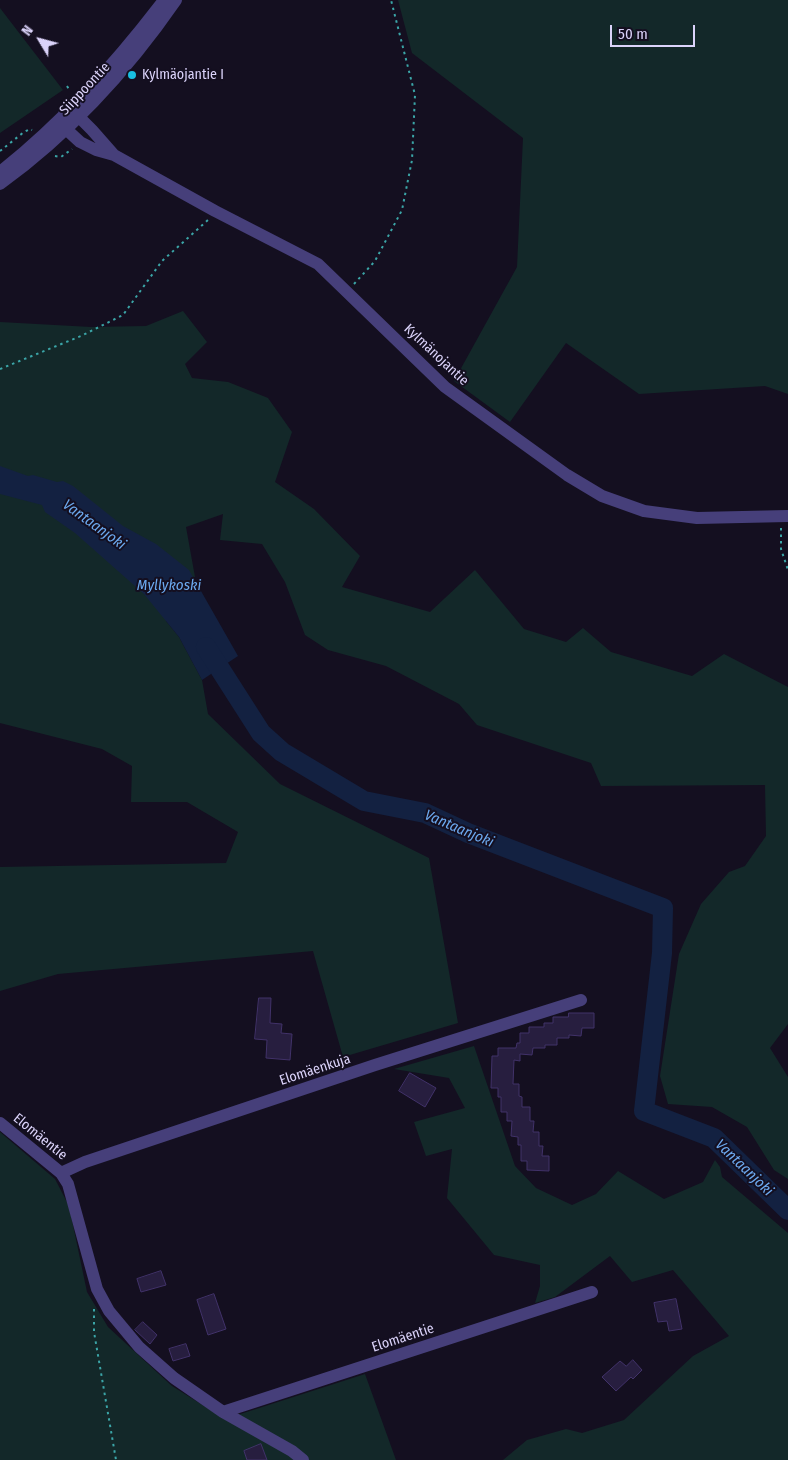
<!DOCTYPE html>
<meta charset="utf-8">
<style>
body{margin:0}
#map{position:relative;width:788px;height:1460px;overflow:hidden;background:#140f20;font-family:"Fira Sans Condensed",sans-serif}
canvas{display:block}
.north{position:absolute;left:15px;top:15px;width:50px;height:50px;-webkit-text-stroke:4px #140f20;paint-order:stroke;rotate:307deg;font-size:14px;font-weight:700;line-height:20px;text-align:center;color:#dbd3fa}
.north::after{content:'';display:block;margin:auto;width:18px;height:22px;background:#dbd3fa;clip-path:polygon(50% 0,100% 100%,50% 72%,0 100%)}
.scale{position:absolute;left:610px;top:25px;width:85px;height:22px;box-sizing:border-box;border:2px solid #dbd3fa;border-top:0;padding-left:6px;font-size:15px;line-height:18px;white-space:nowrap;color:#dbd3fa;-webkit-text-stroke:4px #140f20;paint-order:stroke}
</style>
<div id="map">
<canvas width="788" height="1460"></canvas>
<div class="north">N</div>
<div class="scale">50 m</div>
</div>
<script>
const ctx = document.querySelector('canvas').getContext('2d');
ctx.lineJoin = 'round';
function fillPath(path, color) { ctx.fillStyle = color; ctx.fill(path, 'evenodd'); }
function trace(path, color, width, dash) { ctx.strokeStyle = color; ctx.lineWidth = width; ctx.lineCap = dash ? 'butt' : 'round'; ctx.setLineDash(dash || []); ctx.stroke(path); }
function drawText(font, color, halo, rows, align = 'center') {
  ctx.font = font + ' "Fira Sans Condensed",sans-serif'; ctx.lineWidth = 4; ctx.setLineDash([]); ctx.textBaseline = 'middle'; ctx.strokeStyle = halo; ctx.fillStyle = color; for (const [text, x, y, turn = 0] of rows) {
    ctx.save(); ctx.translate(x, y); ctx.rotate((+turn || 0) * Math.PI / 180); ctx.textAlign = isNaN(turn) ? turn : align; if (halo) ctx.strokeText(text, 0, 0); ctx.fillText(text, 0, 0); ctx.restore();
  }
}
const green = new Path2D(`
 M398,0H788V394L765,386L639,394L566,343L510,422L454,381L517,267L523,138L412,53Z
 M0,8L63,90L0,133Z
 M183,311L207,342L185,364L192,378L228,382L268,398L292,432L275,482L314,509L360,556L342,587L430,612L475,570L524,629L566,642L583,628L611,652L692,676L724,654L788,687V1024L770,1048L788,1077V1179L774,1170L747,1127L712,1107L668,1104L660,1076L679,954L701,904L729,872L745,866L766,836L765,785L601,786L591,763L477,725L459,704L386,666L328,650L305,635L285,582L262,544L220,540L223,514L186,527L195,577L166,621L179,637L202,680L208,714L280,784L429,858L458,1023L343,1057L313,951L58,974L0,991V867L226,863L238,832L187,802H131L132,766L102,749L0,723V322L91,327L146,326Z
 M474,1046L515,1166L536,1188L572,1205L596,1194L618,1171L664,1199L703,1182L715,1160L720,1167L722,1177L788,1233V1460H503L527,1440L566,1429L582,1433L624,1420L693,1356L729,1336L673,1270L632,1282L610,1256L555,1297L535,1303L540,1286V1265L494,1255L447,1198L452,1149L426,1156L414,1122L465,1108L449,1078L394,1069Z
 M0,1132L55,1179L69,1206L87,1292L108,1327L172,1386L225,1419L365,1374L396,1460H0Z`);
const water = new Path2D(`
 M0,466L28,476L33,475L57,482L63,481L73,486L123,526L156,544L189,570L238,656L202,680L179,637L144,594L75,533L45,512L42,505L0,494Z`);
const river = new Path2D(`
 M206,647L261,733L282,752L364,801L425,813L468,833L663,908L662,953L644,1111L714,1138L788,1210`);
const building = new Path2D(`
 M259,998H271L270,1023L282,1024L281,1033L292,1034L290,1060L266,1058L267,1040L255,1039Z
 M569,1013H594V1028H582L581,1036L569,1035V1038H557V1045H545V1048H533L532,1055L520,1054V1061L514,1060L513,1084H519V1096L522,1097V1107H530V1121H534L533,1132H539V1146H543L542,1156H549V1171L527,1170V1161H521V1145H518V1137L511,1136L512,1121H507V1112H501V1097H498V1088H491L492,1056H498V1048H516L517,1043H520V1033H529V1027H544V1023H553V1017H568Z
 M410,1073L436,1088L425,1107L399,1091Z
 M161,1271L166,1285L141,1292L137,1279Z
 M214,1294L226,1329L208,1335L197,1300Z
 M676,1299L682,1329L669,1331L667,1321L658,1322L654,1303Z
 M143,1322L157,1335L150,1344L135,1330Z
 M186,1344L190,1356L173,1361L169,1349Z
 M633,1360L642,1370L633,1379L631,1377L616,1391L602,1377L620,1361L626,1366Z
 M261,1444L267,1460H247L244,1451Z`);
const path = new Path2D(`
 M67,86L70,91
 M0,151L24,132L30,129L32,130
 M55,156L61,157L72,149
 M354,284L375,261L402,210L412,160L415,95L391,0
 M0,369L81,336L123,315L162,261L208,220
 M781,528V549L788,570
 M94,1309V1332L116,1460`);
const minor = new Path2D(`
 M64,114L67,130L80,142L96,150L114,155L215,211L318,264L445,387L567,475L602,496L644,511L697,518L788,516
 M71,116L79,117L92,130L114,155
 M0,172C62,123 116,63 164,0
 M0,184C70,133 127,71 176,0
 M0,1123L61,1173L68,1184L97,1289L109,1311L139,1347L174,1378L223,1412L292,1451L303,1460
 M61,1173L85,1162L375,1065L581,1000
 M223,1412L592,1292`);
const markers = [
 [132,75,5,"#18bee1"]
];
const poiNames = [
 ["Kylmäojantie I",142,75]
];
const streetNames = [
 ["Siippoontie",85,89,-47],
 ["Kylmänojantie",436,355,43],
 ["Elomäenkuja",315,1070,-18],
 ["Elomäentie",40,1137,39],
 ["Elomäentie",403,1338,-18]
];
const waterNames = [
 ["Vantaanjoki",94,525,36],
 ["Myllykoski",169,586],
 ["Vantaanjoki",459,829,23],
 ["Vantaanjoki",744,1168,44]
];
fillPath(green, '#132829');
fillPath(water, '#132141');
trace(river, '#132141', 20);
fillPath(building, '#271e3f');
trace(building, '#413269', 1);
trace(path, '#3ba5a7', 2, [2.5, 4]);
trace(minor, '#463f7a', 12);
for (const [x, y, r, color] of markers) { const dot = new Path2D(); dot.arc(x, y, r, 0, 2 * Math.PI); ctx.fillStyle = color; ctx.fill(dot); trace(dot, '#140f20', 2); }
drawText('14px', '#dbd3fa', '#140f20', poiNames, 'left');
drawText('14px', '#dbd3fa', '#140f20', streetNames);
drawText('italic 15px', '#6ca9ef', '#140f20', waterNames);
</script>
